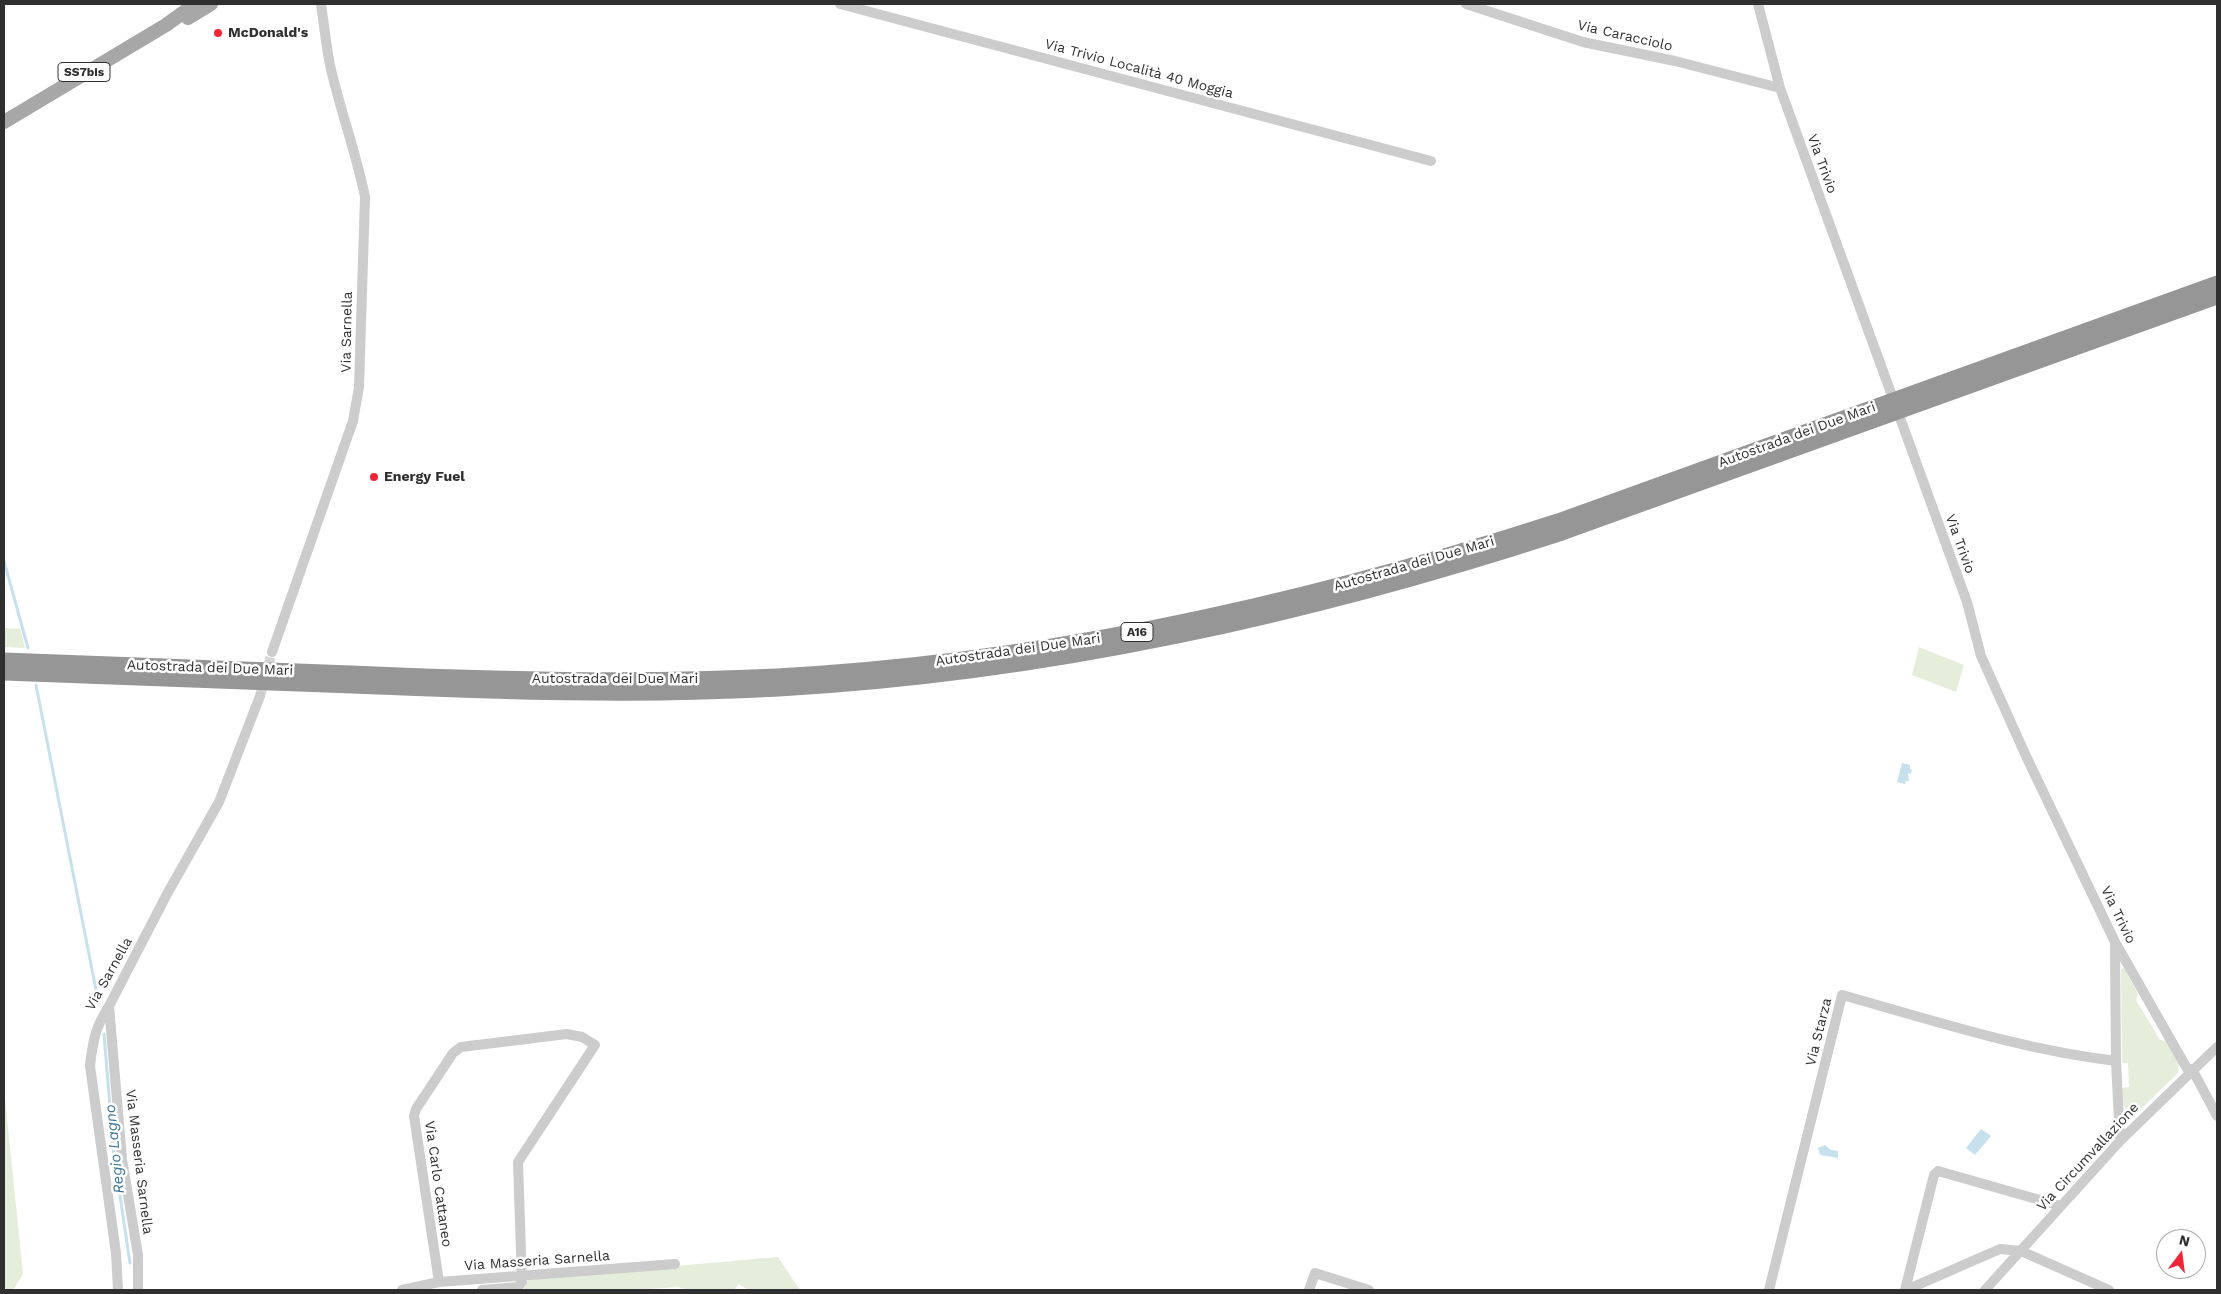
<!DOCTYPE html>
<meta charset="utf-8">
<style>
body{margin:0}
#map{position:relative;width:2221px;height:1294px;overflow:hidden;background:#fff;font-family:"Work Sans",sans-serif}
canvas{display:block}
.frame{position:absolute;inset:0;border:5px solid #2f2f2f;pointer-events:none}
.north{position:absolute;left:2156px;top:1229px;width:50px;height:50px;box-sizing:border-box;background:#fff;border:1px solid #acacac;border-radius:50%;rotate:15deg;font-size:14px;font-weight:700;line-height:20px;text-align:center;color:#2f2f2f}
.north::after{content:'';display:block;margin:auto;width:18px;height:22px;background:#f22538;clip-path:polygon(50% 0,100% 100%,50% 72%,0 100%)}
</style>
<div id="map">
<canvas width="2221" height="1294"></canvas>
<div class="frame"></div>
<div class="north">N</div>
</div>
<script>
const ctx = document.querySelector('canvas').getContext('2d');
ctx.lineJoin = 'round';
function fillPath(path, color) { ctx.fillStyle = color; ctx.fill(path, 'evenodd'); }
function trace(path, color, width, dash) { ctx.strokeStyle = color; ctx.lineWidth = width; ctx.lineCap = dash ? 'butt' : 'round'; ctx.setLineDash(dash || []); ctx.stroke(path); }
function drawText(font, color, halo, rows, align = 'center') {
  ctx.font = font + ' "Work Sans",sans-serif'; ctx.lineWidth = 5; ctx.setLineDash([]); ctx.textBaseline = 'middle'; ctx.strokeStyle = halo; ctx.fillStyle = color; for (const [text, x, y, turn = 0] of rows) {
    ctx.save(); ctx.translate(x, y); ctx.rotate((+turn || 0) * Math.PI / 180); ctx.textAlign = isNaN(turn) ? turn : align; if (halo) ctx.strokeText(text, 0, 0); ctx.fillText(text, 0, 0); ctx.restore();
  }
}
const green = new Path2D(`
 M4,628L20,629L25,648L4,647Z
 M1919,647L1964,665L1956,692L1912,675Z
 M2124,968L2138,994L2136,1000L2160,1040L2166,1041L2179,1061L2178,1073L2137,1113C2121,1113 2123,1100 2122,1088L2129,1087L2128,1063H2122L2121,969Z
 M4,1089L23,1274L13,1290H4Z
 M778,1257L800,1290H748L739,1284L734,1290H689L678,1287L632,1290H523L529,1279Z`);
const water = new Path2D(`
 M1902,763L1910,765V769L1912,770L1911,774L1908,773L1909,781H1906L1905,784L1897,782Z
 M1981,1129L1991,1136L1975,1155L1966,1148Z
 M1825,1145L1831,1150L1838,1151V1158L1820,1155L1818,1148Z`);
const stream = new Path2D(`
 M4,561L28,648
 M36,685L97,995
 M104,1034L114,1156L130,1263`);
const minorTunnel = new Path2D(`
 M260,696L272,652`);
const minor = new Path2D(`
 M840,4L1431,161
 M1466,4L1583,42L1675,61L1780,88
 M1758,4L1780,88L1967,602L1981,656L2026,756L2115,942L2189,1072
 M272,652L353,421L359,387L365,197C356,152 340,110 330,65C326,45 324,24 321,4
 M2115,946L2116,1061L2120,1141
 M109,1006L122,1159L138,1255V1290
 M2192,1069L2217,1116
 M439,1282L414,1116L416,1109L453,1053L461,1047L567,1034L582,1037L595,1045L518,1162L522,1282L518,1287L482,1290
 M118,1290L116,1253L90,1066C93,1040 95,1028 109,1006L167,894L219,802L260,696
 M402,1290L439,1282L675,1264
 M1309,1290L1315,1273L1369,1290
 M1769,1290L1842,995C1932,1020 2022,1050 2116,1061
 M1905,1290L1934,1175L1938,1171L2061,1206
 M1906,1290L2000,1249L2021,1251L2109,1290
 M1985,1290L2120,1141L2217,1047`);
const major = new Path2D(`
 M188,18L211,4
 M4,122L166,25L195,4`);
const highway = new Path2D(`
 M4,660C120,664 235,669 351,673C493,679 635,683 777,676C1044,662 1305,603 1558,521L2217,283
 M4,673C120,677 236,682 352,686C495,692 637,697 779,689C1047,674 1307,616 1562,533L2217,297`);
const markers = [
 [218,33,5,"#f22538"],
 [374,477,5,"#f22538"]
];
const shields = [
 [84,72,52],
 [1137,632,32]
];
const shieldNames = [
 ["SS7bis",84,72],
 ["A16",1137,632]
];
const poiNames = [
 ["McDonald's",228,33],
 ["Energy Fuel",384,477]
];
const streetNames = [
 ["Via Caracciolo",1625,36,13],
 ["Via Trivio Località 40 Moggia",1139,69,15],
 ["Via Trivio",1822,164,70],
 ["Via Sarnella",347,332,-89],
 ["Autostrada dei Due Mari",1797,435,-20],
 ["Via Trivio",1960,544,70],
 ["Autostrada dei Due Mari",1414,564,-16],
 ["Autostrada dei Due Mari",1018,650,-8],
 ["Autostrada dei Due Mari",210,668,2],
 ["Autostrada dei Due Mari",615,679],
 ["Via Trivio",2118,915,64],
 ["Via Sarnella",109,974,-61],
 ["Via Starza",1819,1032,-76],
 ["Via Circumvallazione",2088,1157,-47],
 ["Via Masseria Sarnella",139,1162,83],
 ["Via Carlo Cattaneo",438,1184,82],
 ["Via Masseria Sarnella",537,1261,-4]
];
const waterNames = [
 ["Regio Lagno",115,1149,-96]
];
fillPath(green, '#e5eddb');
fillPath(water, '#c6e0ee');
trace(stream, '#c6e0ee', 3);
trace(minorTunnel, '#d5d5d5', 10, [10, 5]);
trace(minor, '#ccc', 10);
trace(major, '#a7a7a7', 14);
trace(highway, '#969696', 15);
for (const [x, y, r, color] of markers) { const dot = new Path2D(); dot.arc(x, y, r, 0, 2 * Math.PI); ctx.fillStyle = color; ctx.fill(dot); trace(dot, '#fff', 2); }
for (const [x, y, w] of shields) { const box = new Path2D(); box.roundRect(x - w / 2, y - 9.5, w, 19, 4); ctx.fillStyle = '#fff'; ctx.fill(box); trace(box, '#2f2f2f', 1); }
drawText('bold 12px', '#2f2f2f', null, shieldNames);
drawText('bold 14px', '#2f2f2f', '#fff', poiNames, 'left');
drawText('14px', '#2f2f2f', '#fff', streetNames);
drawText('italic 15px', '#377497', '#fff', waterNames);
</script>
